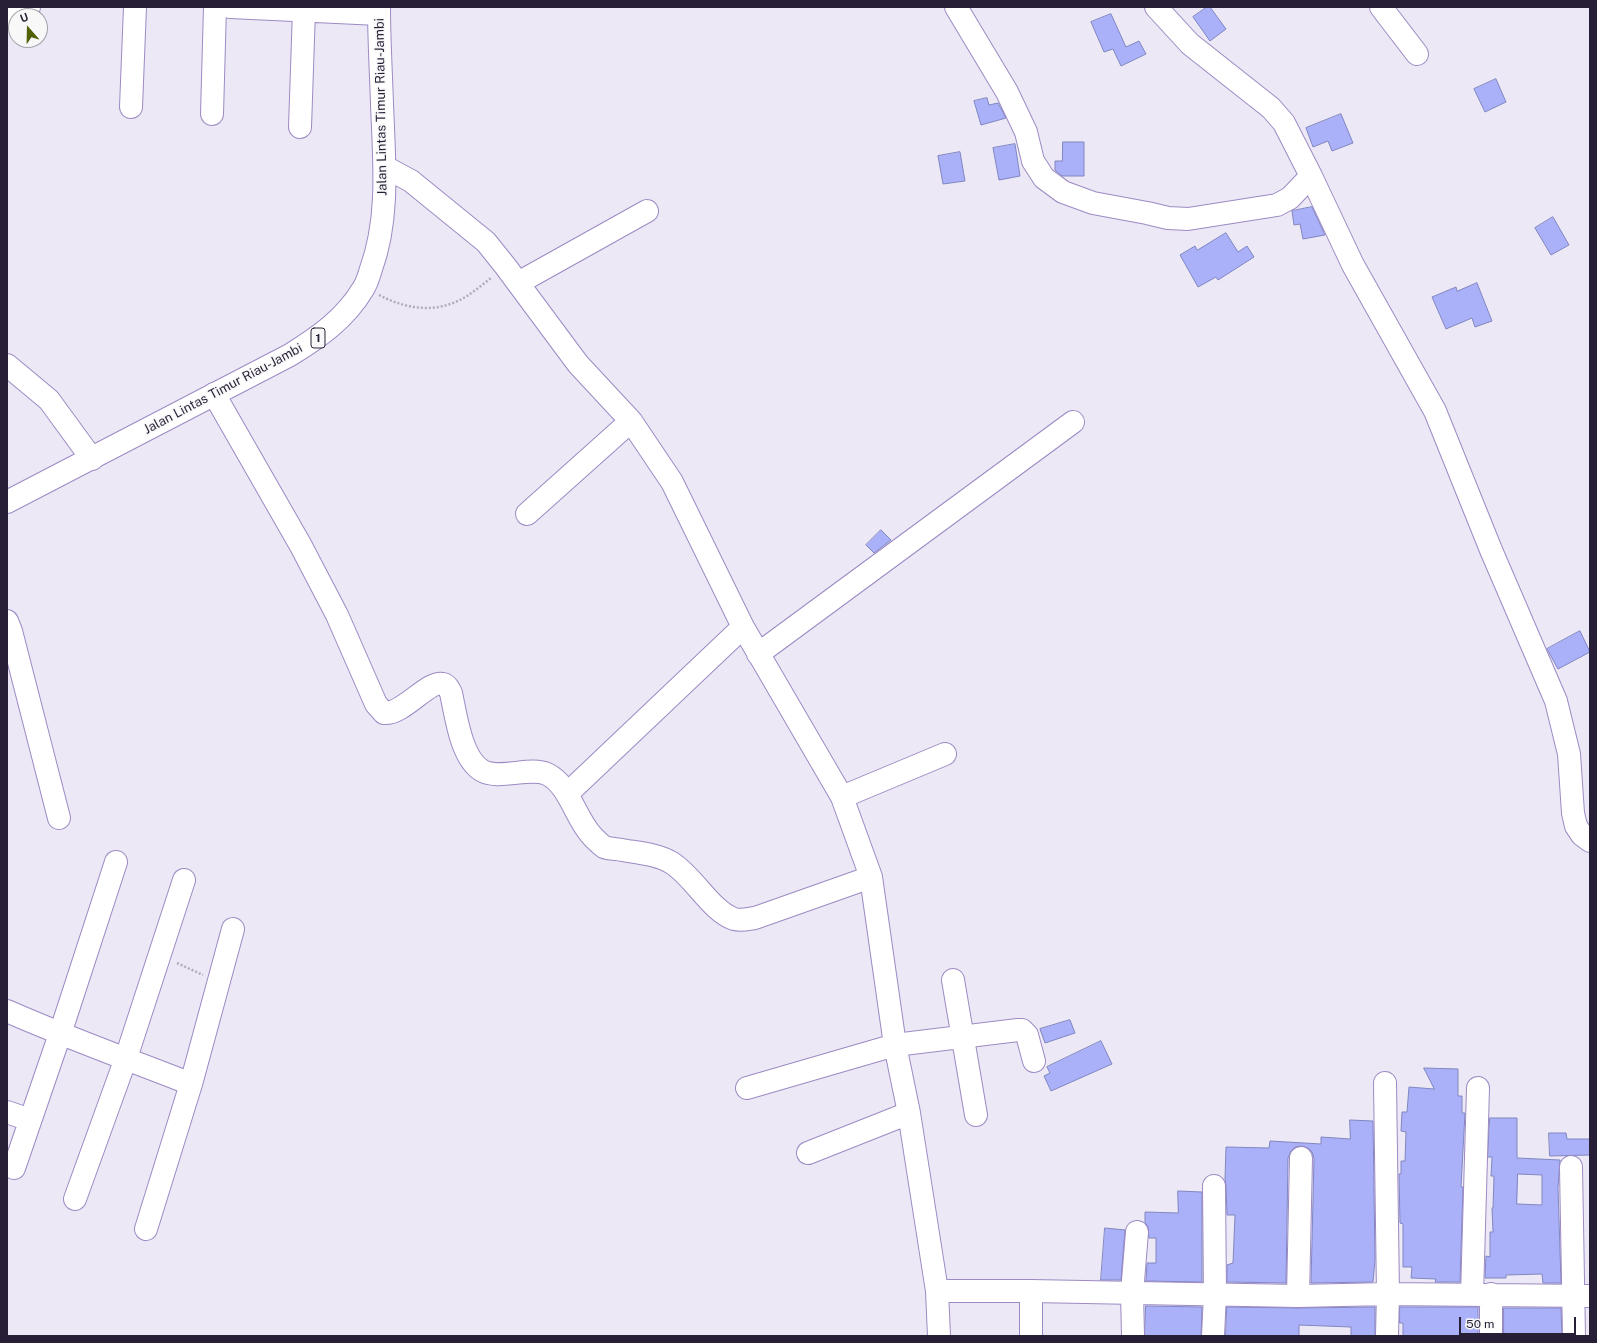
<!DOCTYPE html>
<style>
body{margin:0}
#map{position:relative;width:1597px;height:1343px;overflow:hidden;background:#ece8f5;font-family:"Public Sans",sans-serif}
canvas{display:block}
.frame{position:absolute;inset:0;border:8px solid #271f36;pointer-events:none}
.north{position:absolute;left:8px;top:8px;width:40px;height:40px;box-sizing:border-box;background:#f8f8f8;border:1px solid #a4a1aa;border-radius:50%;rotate:340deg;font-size:11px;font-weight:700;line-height:16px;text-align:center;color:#271f36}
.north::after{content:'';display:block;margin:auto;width:14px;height:18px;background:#526002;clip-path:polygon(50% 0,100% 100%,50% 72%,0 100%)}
.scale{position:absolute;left:1459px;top:1317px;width:117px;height:18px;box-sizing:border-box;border:2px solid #271f36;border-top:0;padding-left:5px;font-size:12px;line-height:14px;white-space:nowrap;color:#271f36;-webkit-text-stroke:3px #f8f8f8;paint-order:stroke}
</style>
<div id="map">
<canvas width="1597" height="1343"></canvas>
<div class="frame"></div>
<div class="north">U</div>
<div class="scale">50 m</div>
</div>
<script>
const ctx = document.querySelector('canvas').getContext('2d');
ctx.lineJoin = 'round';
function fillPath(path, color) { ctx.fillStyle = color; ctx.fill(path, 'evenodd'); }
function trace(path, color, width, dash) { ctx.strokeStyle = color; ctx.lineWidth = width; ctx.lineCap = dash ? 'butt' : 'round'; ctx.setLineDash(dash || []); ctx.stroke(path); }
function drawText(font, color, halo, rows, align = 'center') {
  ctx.font = font + ' "Public Sans",sans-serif'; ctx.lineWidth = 3; ctx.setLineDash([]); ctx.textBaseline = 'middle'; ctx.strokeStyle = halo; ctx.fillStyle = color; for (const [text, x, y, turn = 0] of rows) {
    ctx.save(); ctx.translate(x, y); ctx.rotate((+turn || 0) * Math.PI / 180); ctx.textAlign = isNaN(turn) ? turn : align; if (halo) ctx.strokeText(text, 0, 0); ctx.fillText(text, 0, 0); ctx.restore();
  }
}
const building = new Path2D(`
 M1207,7H1210L1226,29L1210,41L1193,17Z
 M1111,14L1126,47L1139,41L1146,54L1121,66L1113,49L1104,52L1091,22Z
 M1496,79L1506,102L1485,112L1474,89Z
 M987,98L989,105L998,103L1006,118L981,125L974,101Z
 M1341,114L1353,143L1332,151L1328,141L1313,147L1306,128Z
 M1063,142H1084V176H1062L1055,170V161H1062Z
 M1015,144L1020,176L999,180L993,148Z
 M960,152L965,181L943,184L938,156Z
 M1312,207L1325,235L1303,239L1300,224L1294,225L1292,211Z
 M1553,217L1569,245L1551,255L1535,228Z
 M1226,233L1238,252L1247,246L1254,257L1218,280L1216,277L1198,287L1180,255L1195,246L1197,250Z
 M1477,283L1492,321L1475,327L1472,318L1446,329L1432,297L1456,287L1457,291Z
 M881,530L891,540L874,553L866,545Z
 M1580,631L1590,652L1558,669L1547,649Z
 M1070,1020L1075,1033L1045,1043L1040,1029Z
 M1101,1041L1112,1064L1051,1091L1044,1076L1050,1073L1047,1067Z
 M1424,1068L1458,1069V1096H1462V1113H1465L1461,1187H1463L1460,1282H1435L1436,1279L1411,1278L1412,1267H1403V1224L1400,1223L1399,1174H1401V1161H1405L1406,1132L1401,1131L1402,1112H1407L1409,1087L1434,1089Z
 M1490,1118H1517V1158L1560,1160L1558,1187L1561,1283H1543L1542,1274L1506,1275V1278H1485L1486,1256L1490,1257V1232H1493L1492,1208H1493L1494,1176H1491L1492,1157H1488ZM1518,1174L1542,1175V1205L1517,1204Z
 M1350,1120L1373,1121L1375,1260L1373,1282L1311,1283L1314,1158L1312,1152L1308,1148L1301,1146L1295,1147L1291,1151L1288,1158L1286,1283L1227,1282V1265L1233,1263L1235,1215H1227L1226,1186L1225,1179L1226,1147L1269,1148L1270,1141L1321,1144V1137L1350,1139Z
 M1549,1133H1566L1567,1139H1590V1155L1550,1156Z
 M1178,1191L1202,1192V1282L1146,1281L1147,1263H1156V1238H1149L1148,1227L1145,1222V1212L1178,1213Z
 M1105,1228L1125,1230L1121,1280H1101Z
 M1146,1306L1202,1307L1201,1336H1145Z
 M1227,1307L1298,1308L1375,1307V1336H1351V1327L1299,1325V1336H1226Z
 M1400,1307H1478V1336H1403V1323H1400Z
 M1504,1308H1561L1562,1336H1504Z`);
const path = new Path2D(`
 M379,295C408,310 438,314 467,296C475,291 483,284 491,278
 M177,963L203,975`);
const minor = new Path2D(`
 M230,7L379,14
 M956,7L1007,92L1026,132L1033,161L1044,178L1063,192L1093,203L1147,213L1168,218L1188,219L1277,205L1290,198L1311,176
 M1156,7L1190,44L1271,108L1284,123L1311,176L1353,265L1435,411L1491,550L1556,701L1569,754L1573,813L1576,826L1582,835L1590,841
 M1381,7L1417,54
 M7,15L29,7
 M131,107L135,7
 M212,114L215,7
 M300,127L304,10
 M385,167L411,181L486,242L506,267L578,364L631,421L672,482L743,627L842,797L871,877L895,1045L909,1113L937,1291L939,1336
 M518,283L647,211
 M7,365L49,400L92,459
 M214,394L301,546L337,615L376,704L384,713C403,715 428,680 443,684C447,685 449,689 451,693C456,716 461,757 481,770C498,781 530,766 547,774C570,785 575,819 593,837C596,840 601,845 604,847C609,849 617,849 622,850C639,853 657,854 672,863C694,877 711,911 734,919C741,921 748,919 755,918L871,877
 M527,514L631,421
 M7,621L11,631L59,818
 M758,654L1073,422
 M567,794L743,627
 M842,797L945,754
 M953,980L976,1115
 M7,1011C68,1038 130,1060 191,1084
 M1385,1083L1388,1294L1387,1336
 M747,1088L895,1045L1018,1030H1022L1027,1035L1034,1061
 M7,1112L30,1120
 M808,1153L909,1113
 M1571,1167L1574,1336
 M14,1168L60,1034L116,862
 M75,1199L126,1058L184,880
 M146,1229L191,1084L233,929
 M937,1291H1031L1298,1296L1388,1294L1590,1296
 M1491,1294V1336
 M1472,1295L1478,1088
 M1298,1296L1301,1158
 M1031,1336V1291
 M1133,1336L1132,1293L1137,1232
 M1213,1336L1215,1294L1214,1186`);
const highway = new Path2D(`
 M7,502L290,355C319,337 345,319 363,289C367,283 369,276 371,269C390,217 384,159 382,104C381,72 379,39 379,7`);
const shields = [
 [318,338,14]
];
const shieldNames = [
 ["1",318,338]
];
const streetNames = [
 ["Jalan Lintas Timur Riau-Jambi",381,107,-91],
 ["Jalan Lintas Timur Riau-Jambi",223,389,-28]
];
fillPath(building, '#aab1f8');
trace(building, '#8086c0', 1);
trace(minor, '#9d8ac4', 24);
trace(highway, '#9d8ac4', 24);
trace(path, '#b1abbb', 2.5, [2, 2]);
trace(minor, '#fff', 22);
trace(highway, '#fff', 22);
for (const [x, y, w] of shields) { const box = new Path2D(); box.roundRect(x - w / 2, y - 10, w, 20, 3); ctx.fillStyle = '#f8f8f8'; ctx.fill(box); trace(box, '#271f36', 1); }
drawText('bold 12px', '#271f36', null, shieldNames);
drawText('13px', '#271f36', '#f8f8f8', streetNames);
</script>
